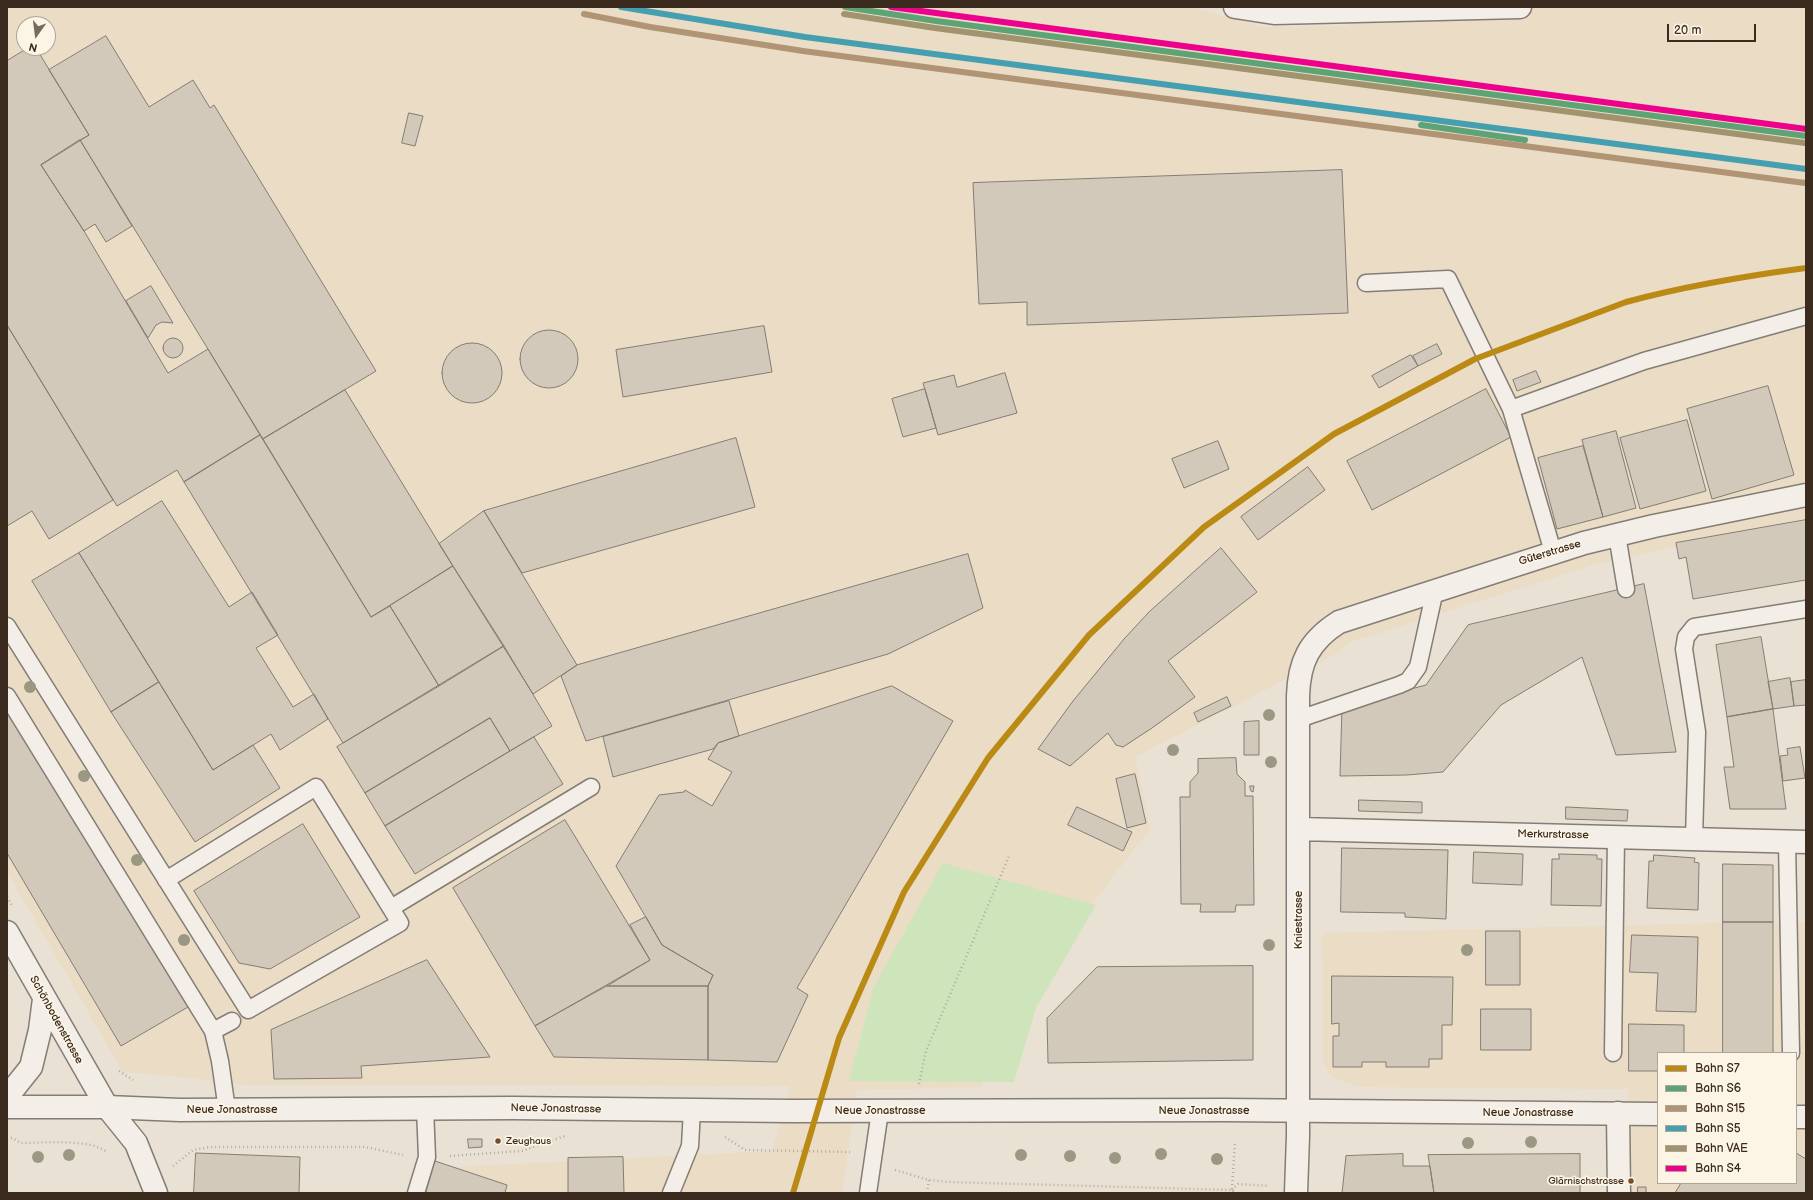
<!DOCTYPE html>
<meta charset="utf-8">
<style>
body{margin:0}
#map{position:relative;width:1813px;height:1200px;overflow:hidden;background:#e9e1d4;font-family:"Balsamiq Sans",sans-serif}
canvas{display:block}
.frame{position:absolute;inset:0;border:8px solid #3b2a1e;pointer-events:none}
.legend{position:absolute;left:1657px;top:1052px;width:140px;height:132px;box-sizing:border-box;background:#fcf5e5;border:1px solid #afa495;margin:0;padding:5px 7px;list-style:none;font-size:12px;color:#3b2a1e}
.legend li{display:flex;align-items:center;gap:8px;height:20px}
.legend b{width:20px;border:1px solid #afa495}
.north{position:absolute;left:16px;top:16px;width:40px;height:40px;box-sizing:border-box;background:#fcf5e5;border:1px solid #afa495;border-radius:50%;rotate:194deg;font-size:11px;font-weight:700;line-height:16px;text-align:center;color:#3b2a1e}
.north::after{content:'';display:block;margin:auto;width:14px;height:18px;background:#786a5e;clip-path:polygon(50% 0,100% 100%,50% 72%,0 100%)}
.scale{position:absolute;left:1667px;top:24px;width:89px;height:18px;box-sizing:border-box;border:2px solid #3b2a1e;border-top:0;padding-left:5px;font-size:12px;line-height:14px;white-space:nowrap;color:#3b2a1e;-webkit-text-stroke:3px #fcf5e5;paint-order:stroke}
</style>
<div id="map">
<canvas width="1813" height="1200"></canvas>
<div class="frame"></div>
<ul class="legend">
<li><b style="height:5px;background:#ba8a15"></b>Bahn S7</li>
<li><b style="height:5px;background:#5da376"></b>Bahn S6</li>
<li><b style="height:5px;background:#b09473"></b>Bahn S15</li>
<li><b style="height:5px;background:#469fb0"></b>Bahn S5</li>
<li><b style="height:5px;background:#a1936e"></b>Bahn VAE</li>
<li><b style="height:5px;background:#ec008c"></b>Bahn S4</li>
</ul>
<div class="north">N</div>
<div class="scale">20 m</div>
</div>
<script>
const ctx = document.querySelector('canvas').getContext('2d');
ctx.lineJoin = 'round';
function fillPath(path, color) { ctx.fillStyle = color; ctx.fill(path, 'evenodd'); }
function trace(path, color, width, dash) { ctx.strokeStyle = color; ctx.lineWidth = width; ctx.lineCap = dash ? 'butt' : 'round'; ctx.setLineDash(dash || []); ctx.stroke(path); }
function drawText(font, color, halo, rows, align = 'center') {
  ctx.font = font + ' "Balsamiq Sans",sans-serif'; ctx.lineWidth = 3.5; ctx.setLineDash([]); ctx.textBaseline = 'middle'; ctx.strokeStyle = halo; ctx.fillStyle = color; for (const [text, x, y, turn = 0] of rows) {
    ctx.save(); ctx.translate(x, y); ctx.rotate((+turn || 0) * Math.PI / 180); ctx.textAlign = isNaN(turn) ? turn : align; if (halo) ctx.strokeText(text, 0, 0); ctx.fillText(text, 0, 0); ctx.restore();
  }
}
const built = new Path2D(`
 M7,7H1191L1262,27L1347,26L1346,12L1235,7H1806V518L1594,565L1350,642L1337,653L1135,757L1150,829L1046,963L980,1087L857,1090L842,1193H408L415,1169L772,1151L790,1086L246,1085L170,1076L123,1072L7,872ZM24,24H48V48H24Z
 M1797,921L1806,923V1193H1629L1628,1089L1359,1087L1332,1077L1323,1063L1322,933ZM1658,1053H1796V1183H1658Z`);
const green = new Path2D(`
 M943,863L1096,905L1036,1008L1014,1082L849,1081L873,988Z`);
const building = new Path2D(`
 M106,36L149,107L193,80L210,108L214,105L376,371L263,439L80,140L89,135L49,70Z
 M28,48H36L89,135L41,165L84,231L168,373L208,349L260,435L184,482L177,470L117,506L7,325V61Z
 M409,113L423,116L415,146L402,143Z
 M80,140L132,226L106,242L95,224L84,231L41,165Z
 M1342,170L1348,313L1027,325V302L979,304L973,183Z
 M151,286L173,323L162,322L156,325L148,338L126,301Z
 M7,325L113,500L49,539L32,511L7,526Z
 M764,326L772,372L623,397L616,350Z
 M520 359a29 29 0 1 1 58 0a29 29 0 1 1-58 0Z
 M163 348a10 10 0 1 1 20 0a10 10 0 1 1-20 0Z
 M442 373a30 30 0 1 1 60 0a30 30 0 1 1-60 0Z
 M1437,344L1442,354L1418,366L1413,356Z
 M1411,355L1418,366L1379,388L1372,376Z
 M1536,371L1541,382L1517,391L1513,380Z
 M1005,373L1017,413L938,435L923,383L954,375L957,387Z
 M1768,386L1794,475L1712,499L1687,409Z
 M925,389L936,428L903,437L892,399Z
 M1486,389L1511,437L1372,510L1347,461Z
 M345,390L453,566L371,617L263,439Z
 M1687,420L1706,491L1640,509L1620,438Z
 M1616,431L1636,508L1603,517L1582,440Z
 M260,435L371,617L390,606L439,686L343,743L184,482Z
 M736,438L755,507L522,573L484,511Z
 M1218,441L1229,469L1184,488L1172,459Z
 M1583,446L1603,517L1557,529L1538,458Z
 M1308,467L1325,490L1258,540L1241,517Z
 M162,501L229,607L252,592L278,635L256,648L293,707L314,694L328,719L280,750L271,734L213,770L79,553Z
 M484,511L577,665L533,694L439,544Z
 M1806,520V580L1693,599L1686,557L1679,559L1676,543Z
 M1221,548L1257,592L1168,661L1195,697L1152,728L1123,747L1116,745L1108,733L1070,766L1038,749L1073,701L1124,639L1149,612Z
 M79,553L159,682L111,712L32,581Z
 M968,554L983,608L888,654L586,741L561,676L577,665Z
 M453,566L504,646L439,686L390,606Z
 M1644,584L1676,752L1616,755L1582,657L1501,705L1443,772L1407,775L1340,776L1342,707L1426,685L1468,625Z
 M1761,637L1773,709L1727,717L1716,645Z
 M504,646L552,726L510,751L490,718L365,793L337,747Z
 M1790,678L1794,706L1773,709L1768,682Z
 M1806,680V705L1794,706L1791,682Z
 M159,682L213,770L253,745L280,788L195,842L111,712Z
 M892,686L953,721L797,988L808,995L777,1062L708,1060V986L713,975L662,945L616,866L659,795L684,792L685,790L712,806L732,772L708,759L718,743Z
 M1227,697L1231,706L1198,722L1194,713Z
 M729,701L739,736L718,743L713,749L613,777L603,737Z
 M7,703L188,1007L121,1046L7,853Z
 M1773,709L1786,809H1730L1724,767H1734L1727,717Z
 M490,718L510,751L385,826L365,793Z
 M1259,721V755H1244V722Z
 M534,737L563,784L415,874L385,826Z
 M1800,747L1805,778L1783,781L1780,756L1788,755L1787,749Z
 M1236,758L1237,774L1245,782V796H1253L1254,905H1236L1235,912H1200L1201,904H1181L1180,797H1190V782L1198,773V759Z
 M1135,774L1146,823L1127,828L1116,779Z
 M1250,786H1254L1253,792L1251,791Z
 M1359,800L1422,802V813L1359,811Z
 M1077,807L1132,832L1123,851L1068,825Z
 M1566,807L1628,810L1627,821L1566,819Z
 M565,820L650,960L535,1026L453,888Z
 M303,824L360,917L270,969L239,963L194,891Z
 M1342,848L1448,850L1446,919L1405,917V913L1341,912Z
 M1474,852L1523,854L1522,885L1473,883Z
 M1559,854L1597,855V859H1602L1601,906L1551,905L1552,859H1559Z
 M1654,855L1695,858L1694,862L1699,863L1698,910L1647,908L1649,861H1653Z
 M1723,864L1773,865V922H1723Z
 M646,917L662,945L713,975L708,986H607L650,960L630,925Z
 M1723,922H1773V1053H1723Z
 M1486,931H1520V985H1486Z
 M1632,935L1698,937L1696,1012L1656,1011L1658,973L1630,972Z
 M427,960L490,1057L361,1066L362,1078L274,1079L271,1030Z
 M1253,966V1060L1048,1063L1047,1018L1097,967Z
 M1332,976L1453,977L1452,1025H1442V1059H1429V1067H1386V1062H1362V1067H1333V1036H1339V1023L1332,1024Z
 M607,986H708V1060L554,1057L535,1026Z
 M1481,1009H1531V1050H1481Z
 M1629,1024L1684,1025V1053H1658V1071H1629Z
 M468,1139H482V1147L469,1148Z
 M196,1153L300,1157L299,1193H194Z
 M1796,1153L1806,1159V1193H1675L1681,1183H1796Z
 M1403,1154V1166H1430L1434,1193H1342L1346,1156Z
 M1580,1154V1193H1434L1428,1155Z
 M623,1157L624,1193H568V1158Z
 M435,1161L507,1185L505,1193H426Z
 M1638,1187H1646V1193H1638Z`);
const path = new Path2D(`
 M7,897L13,907
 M119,1071L133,1080
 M919,1084L926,1051L1010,854
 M725,1137L745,1150L850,1152
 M7,1139L12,1138L21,1143C45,1143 88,1138 107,1152
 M450,1156L522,1151L565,1136
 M173,1166L193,1150L210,1147H365L403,1155
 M895,1170L929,1180L949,1182L1232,1190L1235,1193
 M1232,1189L1235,1142
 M1232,1190L1238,1184L1269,1186
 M927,1193L929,1180`);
const service = new Path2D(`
 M1366,283L1448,279L1511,409L1553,552
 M1511,409L1644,361L1806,316
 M1617,535L1626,589
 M7,626L248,1010L400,923L316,787L166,880
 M7,696L213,1031
 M1299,719L1399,685L1408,681L1418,667L1435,590
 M1694,839L1697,732L1684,649L1686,637L1694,627L1806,609
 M1787,842L1791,1053
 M391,908L591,787
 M1613,1053L1616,837
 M227,1110L220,1061L213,1031L232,1021
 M416,1193L427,1157L425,1108
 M671,1193L690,1146L692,1110
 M868,1193L880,1111`);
const minor = new Path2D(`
 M1235,7L1274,13L1520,7
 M1299,829L1806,842
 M107,1107L136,1143L156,1193
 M1618,1113L1619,1193
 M1296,1193L1298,1136V696C1299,662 1309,641 1339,622L1584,543L1654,526L1806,495`);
const tertiary = new Path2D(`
 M7,932L107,1107
 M7,1097L31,1067L40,1030L44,999`);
const primary = new Path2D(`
 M7,1107H107L180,1110L512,1108L790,1111L1225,1110L1658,1114
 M1796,1117H1806`);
const rail1 = new Path2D(`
 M793,1193L839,1038L904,892L988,758L1089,635L1204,527L1334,434L1475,359L1626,302C1685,286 1745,276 1806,268`);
const rail2 = new Path2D(`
 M845,7L936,21L1806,136
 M1421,125L1525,140`);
const rail3 = new Path2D(`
 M584,14L650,27L803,51L1805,183`);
const rail4 = new Path2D(`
 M621,7L805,37L1806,169`);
const rail5 = new Path2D(`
 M844,14L935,28L1805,143`);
const rail6 = new Path2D(`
 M891,7L1806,129`);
const trees = [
 [30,687],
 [1269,715],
 [1173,750],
 [1271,762],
 [84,776],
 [137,860],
 [184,940],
 [1269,945],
 [1467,950],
 [1531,1142],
 [1468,1143],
 [1161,1154],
 [69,1155],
 [1021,1155],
 [1070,1156],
 [38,1157],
 [1115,1158],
 [1217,1159]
];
const markers = [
 [498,1141,3.5,"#7a4b2a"],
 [1631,1181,3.5,"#7a4b2a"]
];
const busNames = [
 ["Zeughaus",506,1141],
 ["Glärnischstrasse",1624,1181,"right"]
];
const streetNames = [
 ["Güterstrasse",1550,553,-17],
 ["Merkurstrasse",1553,835,1],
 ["Kniestrasse",1299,920,-90],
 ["Schönbodenstrasse",56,1020,61],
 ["Neue Jonastrasse",556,1109,1],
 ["Neue Jonastrasse",232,1110],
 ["Neue Jonastrasse",880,1111],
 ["Neue Jonastrasse",1204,1111],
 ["Neue Jonastrasse",1528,1113]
];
fillPath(built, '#eadcc5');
fillPath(green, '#cee5bb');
fillPath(building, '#d3c9bb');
trace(building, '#847d75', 1);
trace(service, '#847d75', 19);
trace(minor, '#847d75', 25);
trace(tertiary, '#847d75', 25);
trace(primary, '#847d75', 25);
trace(path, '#b1aca5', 2.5, [1, 3]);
trace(service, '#f3efe8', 16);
trace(minor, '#f3efe8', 22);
trace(tertiary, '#f3efe8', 22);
trace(primary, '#f3efe8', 22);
trace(rail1, '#ba8a15', 6);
trace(rail2, '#5da376', 6);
trace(rail3, '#b09473', 6);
trace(rail4, '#469fb0', 6);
trace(rail5, '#a1936e', 6);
trace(rail6, '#ec008c', 6);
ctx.fillStyle = '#9a9783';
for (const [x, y] of trees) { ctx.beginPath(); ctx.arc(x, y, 6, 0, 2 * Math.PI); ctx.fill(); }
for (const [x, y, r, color] of markers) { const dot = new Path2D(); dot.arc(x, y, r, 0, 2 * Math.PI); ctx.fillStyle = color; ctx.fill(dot); trace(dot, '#fcf5e5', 1.5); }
drawText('10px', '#3b2a1e', '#fcf5e5', busNames, 'left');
drawText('11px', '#3b2a1e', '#fcf5e5', streetNames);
</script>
